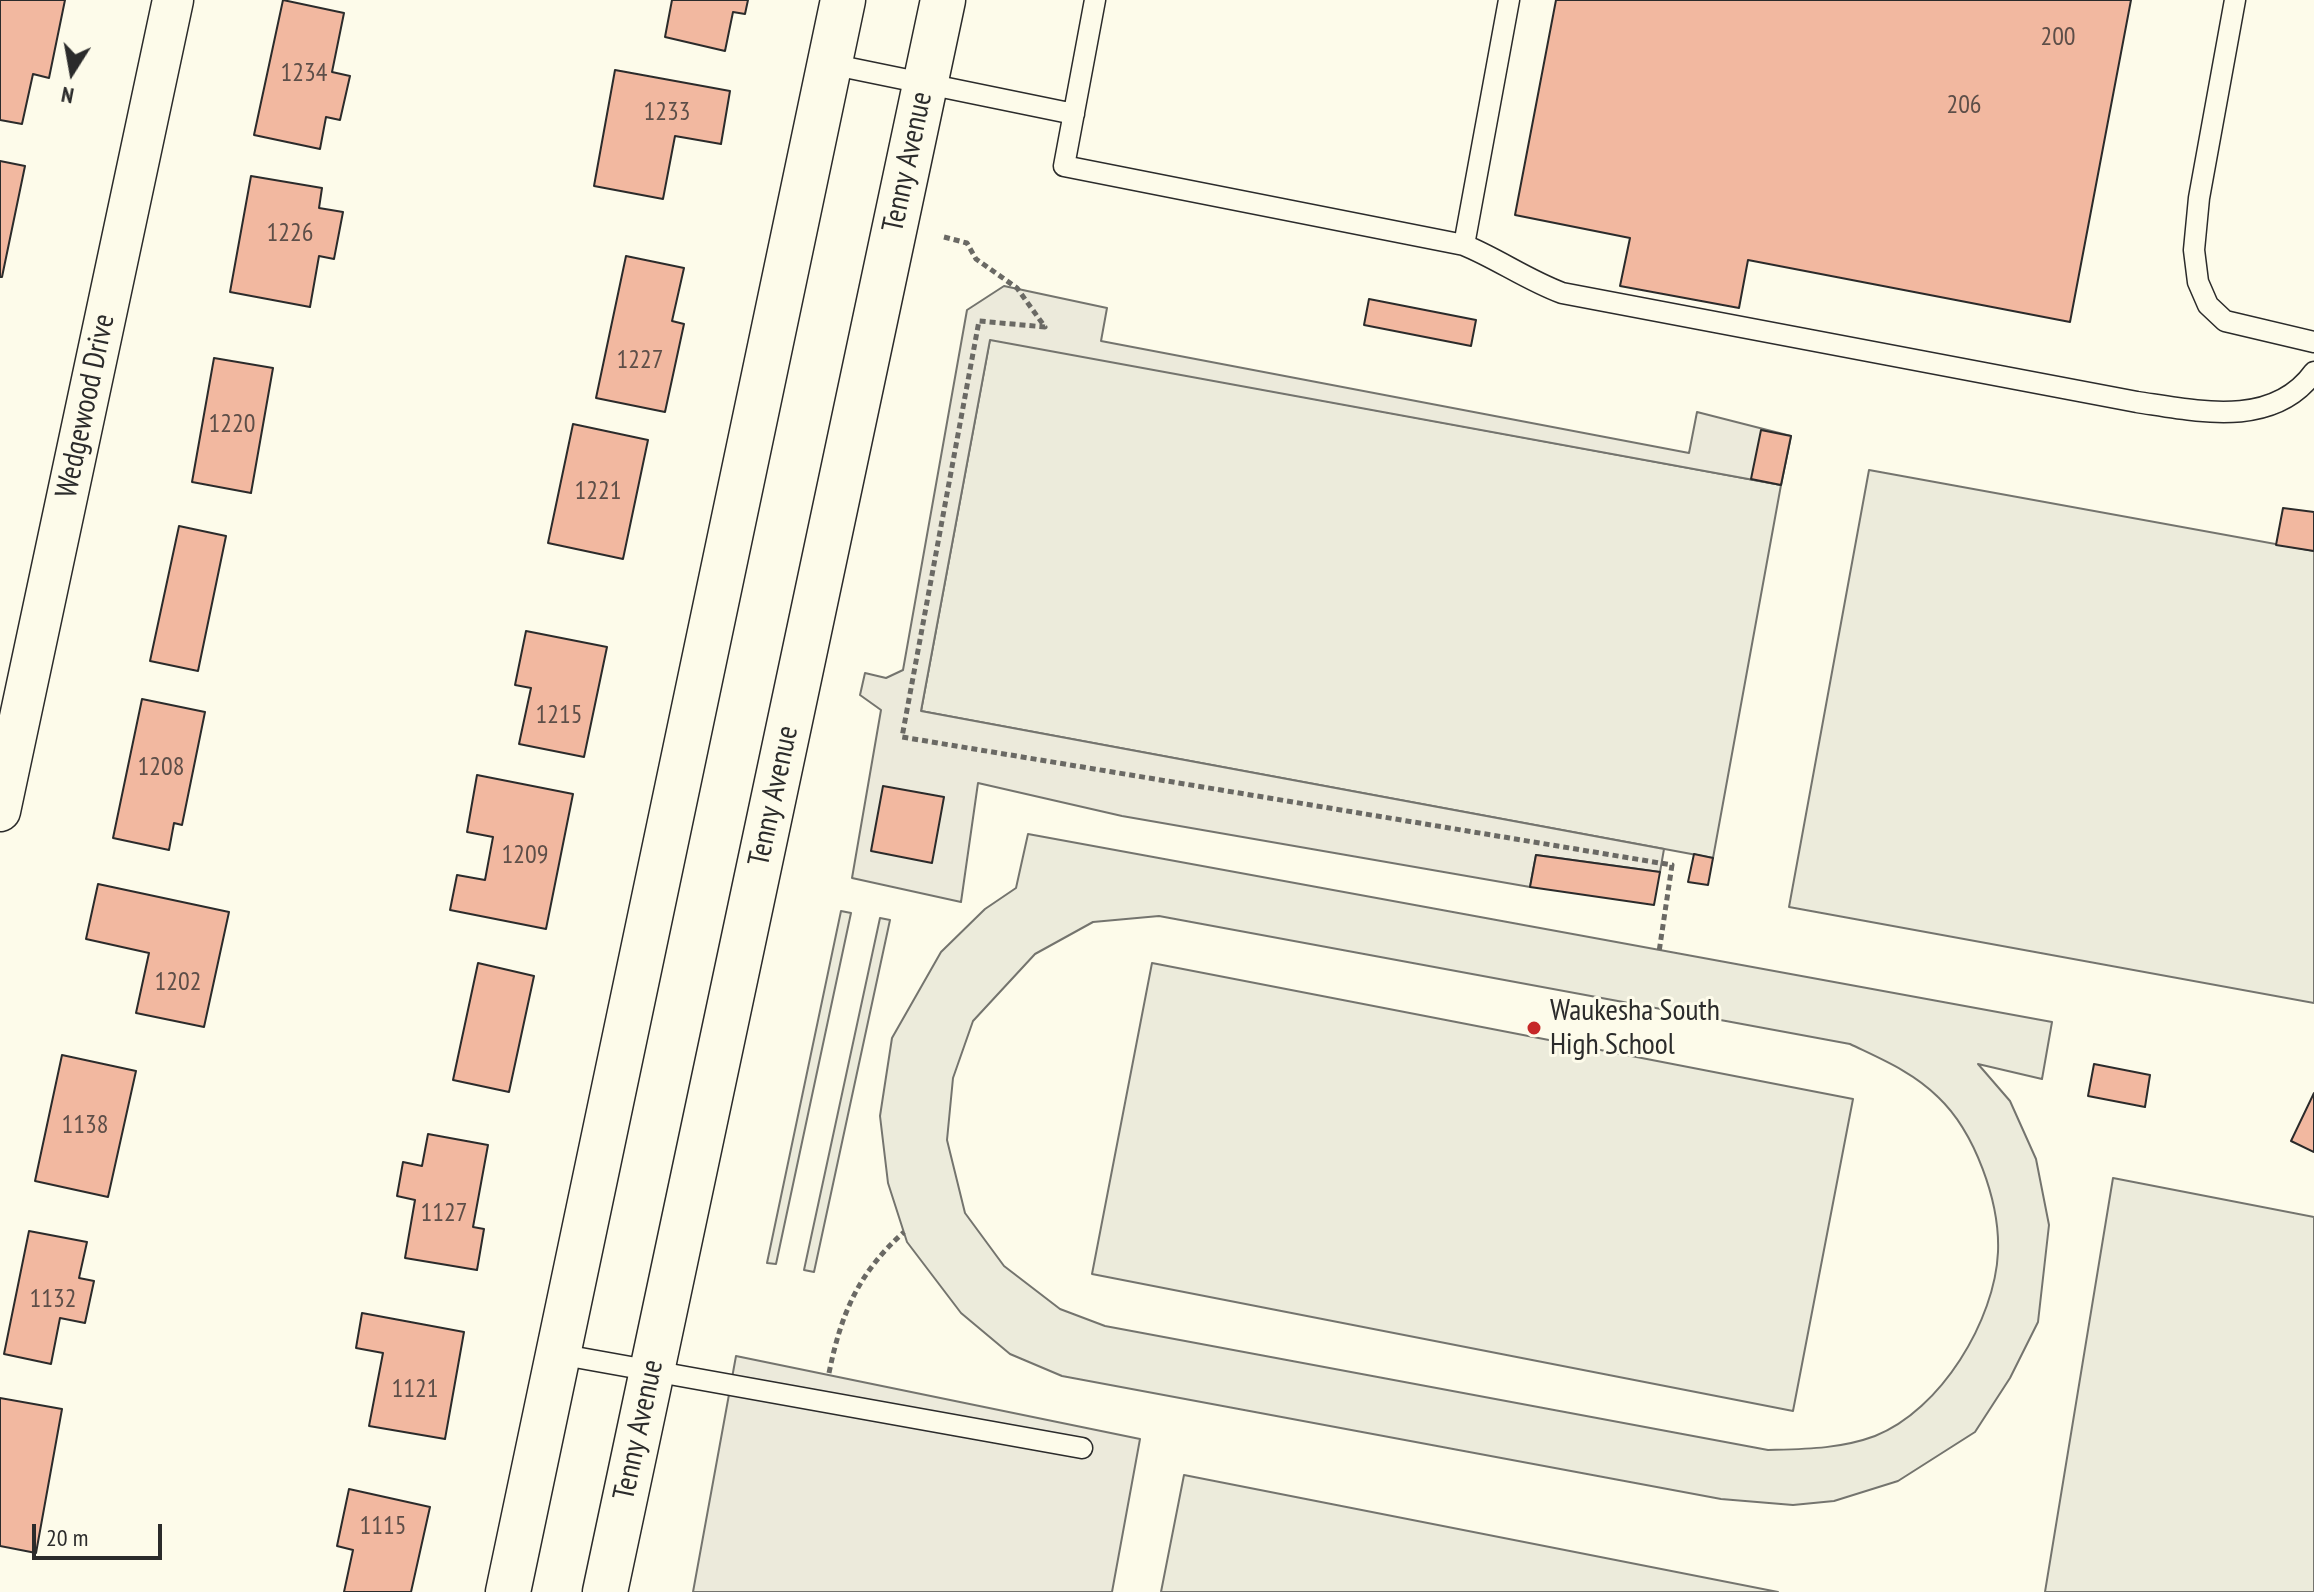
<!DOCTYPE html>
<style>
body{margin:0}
#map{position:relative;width:2314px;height:1592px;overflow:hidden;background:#fdfbea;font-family:"PT Sans Narrow",sans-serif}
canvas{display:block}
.north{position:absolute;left:32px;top:32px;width:80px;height:80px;-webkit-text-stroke:6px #fdfbea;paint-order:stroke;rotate:191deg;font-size:22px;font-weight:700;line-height:32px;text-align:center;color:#2b2b2b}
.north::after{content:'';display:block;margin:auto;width:28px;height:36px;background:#2b2b2b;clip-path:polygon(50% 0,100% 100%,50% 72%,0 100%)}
.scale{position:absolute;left:32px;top:1524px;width:130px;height:36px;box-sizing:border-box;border:4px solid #2b2b2b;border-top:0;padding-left:10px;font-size:24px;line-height:28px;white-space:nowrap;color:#2b2b2b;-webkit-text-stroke:6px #fdfbea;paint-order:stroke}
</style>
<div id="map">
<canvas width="2314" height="1592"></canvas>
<div class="north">N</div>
<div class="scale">20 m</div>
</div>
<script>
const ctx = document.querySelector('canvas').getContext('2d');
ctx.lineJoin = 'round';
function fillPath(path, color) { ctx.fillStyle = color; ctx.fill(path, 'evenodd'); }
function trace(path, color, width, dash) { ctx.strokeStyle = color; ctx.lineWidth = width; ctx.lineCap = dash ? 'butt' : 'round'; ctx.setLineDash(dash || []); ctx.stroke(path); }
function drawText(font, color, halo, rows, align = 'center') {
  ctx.font = font + ' "PT Sans Narrow",sans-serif'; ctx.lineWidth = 6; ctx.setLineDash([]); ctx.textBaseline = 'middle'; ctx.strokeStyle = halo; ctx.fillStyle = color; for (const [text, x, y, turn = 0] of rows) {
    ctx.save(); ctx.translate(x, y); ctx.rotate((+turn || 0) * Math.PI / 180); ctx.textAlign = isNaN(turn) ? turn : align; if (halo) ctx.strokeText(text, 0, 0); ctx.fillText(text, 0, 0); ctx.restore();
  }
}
const green = new Path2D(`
 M990,339L1781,485L1713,858L921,711Z
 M1869,470L2314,551V1003L1789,907Z
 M1028,834L2052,1022L2042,1079L1978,1064L2010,1101L2036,1159L2049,1225L2038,1322L2010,1378L1975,1432L1898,1481L1834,1501L1793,1505L1721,1499L1062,1376L1010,1354L961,1313L907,1242L888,1183L880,1116L892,1038L941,952L985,909L1016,888ZM1159,916L1850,1044C1881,1059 1913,1072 1938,1097C1975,1132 2000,1202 1998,1252C1995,1320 1941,1410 1875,1436C1840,1449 1805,1449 1768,1450L1105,1326L1060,1309L1004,1266L965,1213L947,1140L953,1078L973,1021L1035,954L1093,922Z
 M841,911L851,913L776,1264L767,1263Z
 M880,918L890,920L814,1272L804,1270Z
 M1152,963L1853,1099L1793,1411L1092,1274Z
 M2113,1178L2314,1217V1592H2045Z
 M1184,1475L1778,1592H1161Z`);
const parking = new Path2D(`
 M1004,286L1107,308L1101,341L1689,453L1697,412L1791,436L1781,485L990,340L921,711L1664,849L1660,872L1536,855L1530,887L1122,816L978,783L961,902L852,878L881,710L860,695L865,673L886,678L903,670L967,310Z
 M736,1356L1140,1439L1112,1592H693Z`);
const building = new Path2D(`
 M0,0H65L49,78L33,74L22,124L0,120Z
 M283,0L344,13L332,72L350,76L340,120L326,117L320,149L254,135Z
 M672,0H748L745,14L733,12L725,51L665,37Z
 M1556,0H2131L2070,322L1748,260L1739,308L1620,286L1630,238L1515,215Z
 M615,70L730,91L721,144L675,136L663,199L594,186Z
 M0,161L25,166L2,277H0Z
 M251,176L322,188L319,208L343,212L334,259L319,256L310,307L230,292Z
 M626,256L684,268L672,321L684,324L665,412L596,398Z
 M1369,299L1476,320L1471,346L1364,325Z
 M214,358L273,368L251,493L192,482Z
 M573,424L648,440L623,559L548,543Z
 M1761,430L1791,436L1781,485L1751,479Z
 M2283,508L2314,512V551L2276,545Z
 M179,526L226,536L198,671L150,661Z
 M526,631L607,647L584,757L519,744L531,688L515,685Z
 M142,699L205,712L182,825L174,823L169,850L113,838Z
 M477,775L573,794L546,929L450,910L457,875L485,880L493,837L467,832Z
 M883,786L944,797L932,863L871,851Z
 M1694,854L1713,858L1708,885L1688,882Z
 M1536,855L1660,872L1654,905L1530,887Z
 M98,884L229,912L204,1027L136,1013L149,953L86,939Z
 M478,963L534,976L509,1092L453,1080Z
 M62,1055L136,1071L108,1197L35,1181Z
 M2094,1064L2150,1075L2145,1107L2088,1096Z
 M2314,1093V1152L2291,1141Z
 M428,1134L488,1145L473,1227L484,1229L477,1270L405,1258L415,1200L397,1196L403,1162L422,1166Z
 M29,1231L87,1242L79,1278L94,1281L85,1323L60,1318L51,1364L4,1354Z
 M362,1313L464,1332L445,1439L369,1426L383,1353L356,1348Z
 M0,1398L62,1409L36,1553L0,1546Z
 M349,1489L430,1507L411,1592H344L353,1550L337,1546Z`);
const path = new Path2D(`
 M944,237L967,243L976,259L1017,288L1045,327L979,321L902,737L1672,865L1659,952
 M829,1373C841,1314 858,1273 904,1232`);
const service = new Path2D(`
 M1095,0L1064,166L1464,245C1498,259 1527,280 1562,293L2137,402C2197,411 2273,429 2314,372
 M2235,0L2199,198L2194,250L2198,282L2208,305L2225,321L2314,342
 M830,64L1074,114
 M1464,245L1509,0
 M558,1354L1082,1448`);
const minor = new Path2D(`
 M0,811L173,0`);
const tertiary = new Path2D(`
 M508,1592L843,0
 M605,1592L943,0`);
const markers = [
 [1534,1028,8,"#c62828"]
];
const numberNames = [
 ["200",2058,38],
 ["1234",304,74],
 ["206",1964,106],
 ["1233",667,113],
 ["1226",290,234],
 ["1227",640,361],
 ["1220",232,425],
 ["1221",598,492],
 ["1215",559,716],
 ["1208",161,768],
 ["1209",525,856],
 ["1202",178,983],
 ["1138",85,1126],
 ["1127",444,1214],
 ["1132",53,1300],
 ["1121",415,1390],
 ["1115",383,1527]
];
const streetNames = [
 ["Tenny Avenue",908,162,-78],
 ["Wedgewood Drive",86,406,-78],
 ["Tenny Avenue",774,796,-78],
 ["Tenny Avenue",639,1430,-78]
];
const poiNames = [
 ["Waukesha South",1550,1011],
 ["High School",1550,1045]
];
fillPath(green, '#ecebdb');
trace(green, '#74746e', 2);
fillPath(parking, '#eceadb');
trace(parking, '#74746e', 2);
fillPath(building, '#f2b8a0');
trace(building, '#2b2b2b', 2);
trace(service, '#2b2b2b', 23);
trace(minor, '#2b2b2b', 43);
trace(tertiary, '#2b2b2b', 47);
trace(path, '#6a6964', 5, [6, 4]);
trace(service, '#fdfbea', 20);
trace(minor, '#fdfbea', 40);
trace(tertiary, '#fdfbea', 44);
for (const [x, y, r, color] of markers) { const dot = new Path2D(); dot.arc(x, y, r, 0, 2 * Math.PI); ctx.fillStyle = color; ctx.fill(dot); trace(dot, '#fdfbea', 3); }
drawText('26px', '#5d4e48', null, numberNames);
drawText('30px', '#2b2b2b', '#fdfbea', streetNames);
drawText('30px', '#2b2b2b', '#fdfbea', poiNames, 'left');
</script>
